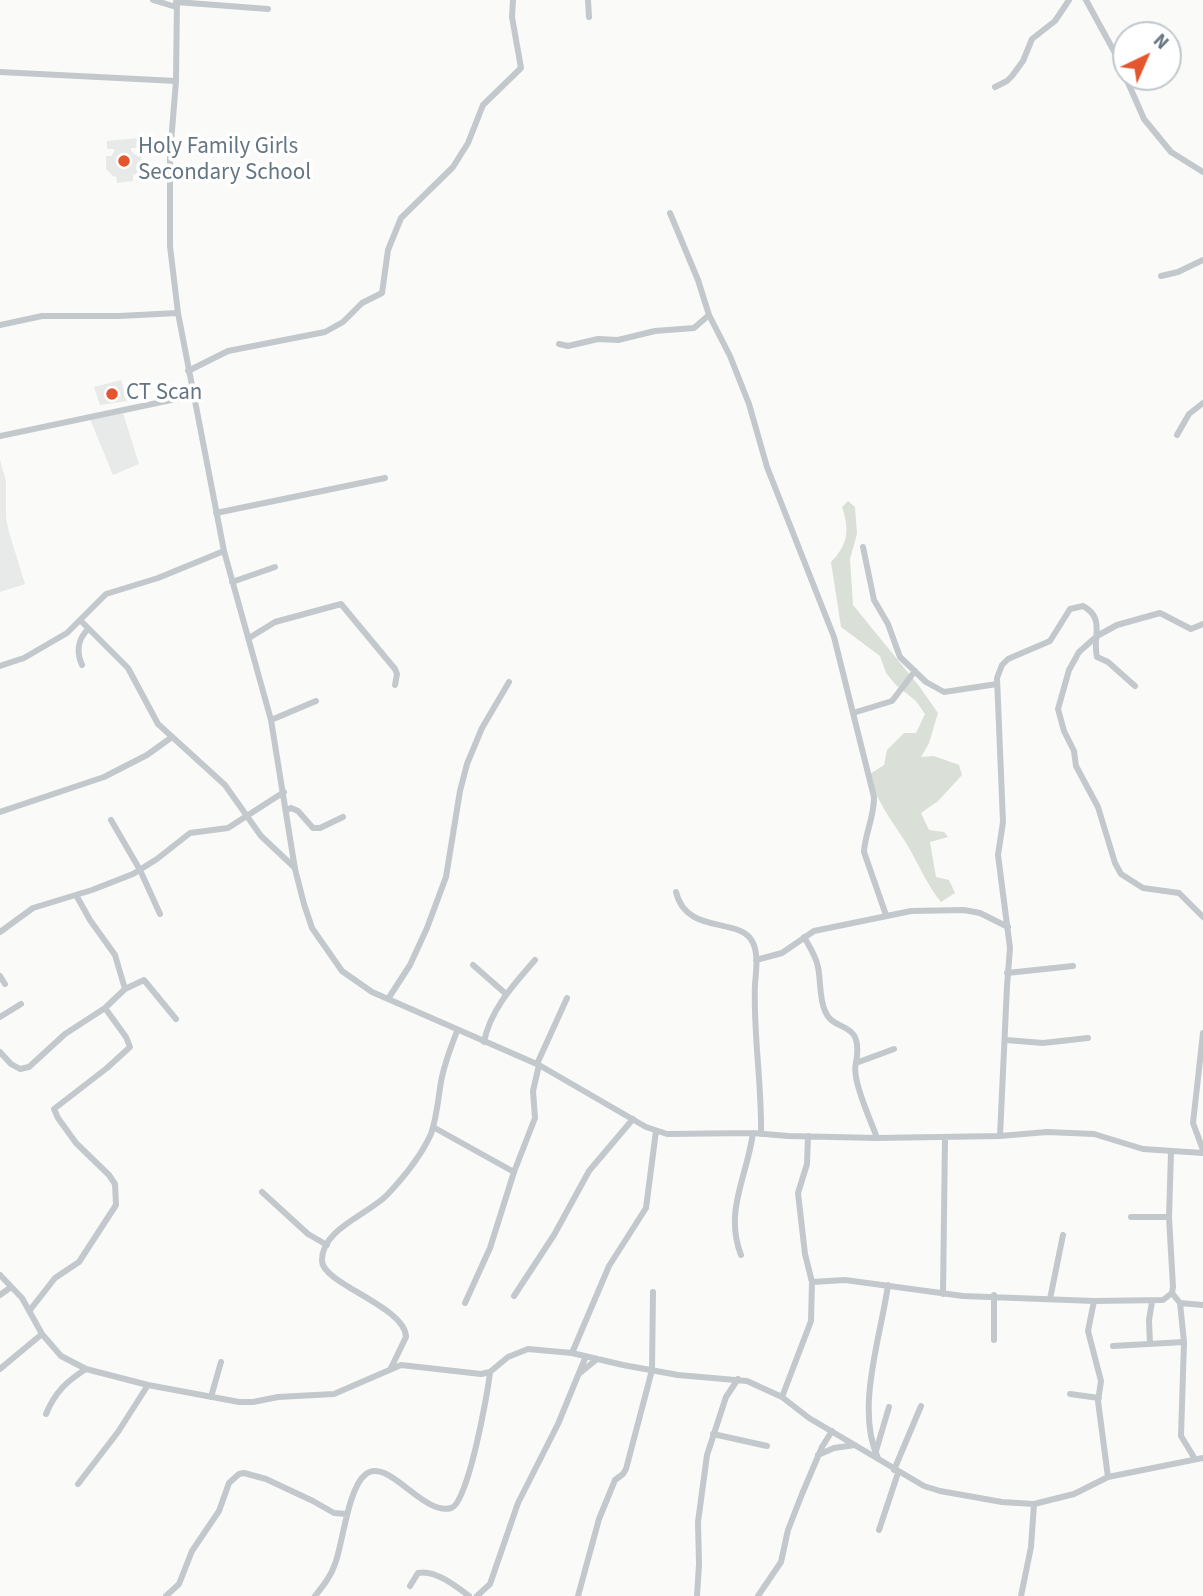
<!DOCTYPE html>
<style>
body{margin:0}
#map{position:relative;width:1203px;height:1596px;overflow:hidden;background:#fafaf8;font-family:"Source Sans 3",sans-serif}
canvas{display:block}
.north{position:absolute;left:1112px;top:21px;width:70px;height:70px;box-sizing:border-box;background:#fff;border:2px solid #c1c8cd;border-radius:50%;rotate:44deg;font-size:19px;font-weight:700;line-height:28px;text-align:center;color:#657683}
.north::after{content:'';display:block;margin:auto;width:24px;height:32px;background:#e4572e;clip-path:polygon(50% 0,100% 100%,50% 72%,0 100%)}
</style>
<div id="map">
<canvas width="1203" height="1596"></canvas>
<div class="north">N</div>
</div>
<script>
const ctx = document.querySelector('canvas').getContext('2d');
ctx.lineJoin = 'round';
function fillPath(path, color) { ctx.fillStyle = color; ctx.fill(path, 'evenodd'); }
function trace(path, color, width, dash) { ctx.strokeStyle = color; ctx.lineWidth = width; ctx.lineCap = dash ? 'butt' : 'round'; ctx.setLineDash(dash || []); ctx.stroke(path); }
function drawText(font, color, halo, rows, align = 'center') {
  ctx.font = font + ' "Source Sans 3",sans-serif'; ctx.lineWidth = 7; ctx.setLineDash([]); ctx.textBaseline = 'middle'; ctx.strokeStyle = halo; ctx.fillStyle = color; for (const [text, x, y, turn = 0] of rows) {
    ctx.save(); ctx.translate(x, y); ctx.rotate((+turn || 0) * Math.PI / 180); ctx.textAlign = isNaN(turn) ? turn : align; if (halo) ctx.strokeText(text, 0, 0); ctx.fillText(text, 0, 0); ctx.restore();
  }
}
const built = new Path2D(`
 M138,138L139,148H131V151L137,156L141,155L142,166L135,175L133,174V181L117,183L116,176L114,177L106,169V156H111L114,152V149H107V141Z
 M121,380L127,401L100,405L94,387Z
 M123,413L139,464L113,475L90,419Z
 M0,460L6,481V518L9,532L25,584L0,592Z`);
const green = new Path2D(`
 M848,501L855,507L857,534L850,559L853,605L919,686L938,713L929,743L921,757L934,756L959,765L962,775L938,801L921,813L929,830L944,832L948,837L930,842L936,877L949,880L955,893L941,902C927,885 919,865 908,846C894,823 875,801 870,774L884,765L887,750L904,733H916L925,714L916,701L896,685L886,673L880,656L841,627L831,562C848,545 850,530 842,507Z`);
const minor = new Path2D(`
 M153,0L176,7
 M177,0L176,81L170,155V246L178,313L224,551L271,720L295,869L304,904L312,928L342,971L372,992L539,1065L646,1127L667,1134L753,1133L788,1136L877,1138L1000,1136L1047,1132L1094,1134L1143,1149L1203,1153
 M588,0L589,17
 M1086,0L1115,53L1144,119L1171,152L1203,172
 M176,2L268,9
 M0,72L176,81
 M995,87L1007,81L1012,76L1023,61L1032,39L1055,21L1069,0
 M670,213L698,280L709,315L730,356L749,404L767,467L834,637L874,797C874,819 865,833 864,852L886,915
 M1161,276L1178,272L1203,260
 M0,325L42,316H119L178,313
 M559,344L568,346L598,339L618,340L655,331L694,328L709,315
 M188,371L228,351L325,332L343,322L362,303L382,293L388,250L401,218L453,167L468,143L483,105L521,68L512,17L513,0
 M1177,435L1189,414L1203,403
 M0,436L195,395
 M216,513L385,478
 M863,547L874,600L888,624L900,657L926,682L944,692L997,684
 M232,582L275,567
 M81,621L128,668L158,724L225,785L261,836L295,868
 M1203,624L1191,629L1160,613L1117,625L1097,636L1079,652L1069,670L1058,709L1064,731L1074,751L1076,766L1098,807L1115,863L1121,874L1143,888L1179,893L1203,917
 M249,638L275,622L341,604L395,669L397,674L395,685
 M82,665C76,652 78,639 88,629
 M0,666L24,658L67,633L106,594L158,578L224,551
 M853,713L892,701L915,671
 M271,720L316,701
 M287,810L291,808L298,811L313,828H320L343,817
 M0,812L104,777L147,755L172,737
 M111,820L140,870L160,914
 M676,892C686,935 739,917 752,941C759,953 756,971 755,984C753,1034 762,1084 761,1134
 M0,932L33,908L92,890L133,874L157,859L190,833L228,828L284,792
 M804,937C809,946 816,956 818,967C821,981 819,998 825,1011C834,1034 864,1018 856,1063
 M756,960L782,953L814,931L911,911L964,910L980,913L1008,927
 M473,965L506,994
 M1007,973L1073,966
 M0,976L5,984
 M125,989L144,980L176,1019
 M388,999L410,965L427,928L446,877L460,791L467,764L482,728L509,682
 M0,1017L21,1004
 M1203,1033L1193,1123L1203,1150
 M1006,1040L1043,1043L1088,1038
 M484,1042C490,1010 514,984 535,960
 M0,1052L11,1064L20,1069L29,1067L65,1034L105,1008
 M537,1064L567,998
 M433,1127L514,1172
 M1000,1136L1007,986L1010,948L998,855L1003,822L997,678L1002,665L1008,659L1050,641L1070,609L1083,606C1106,618 1092,638 1097,657L1108,662L1135,686
 M877,1138C871,1121 851,1078 856,1063L894,1049
 M262,1192L308,1234L327,1245
 M1131,1217H1169
 M741,1255C724,1211 747,1177 753,1133
 M0,1275L22,1298L42,1334L61,1356L86,1369L148,1385L239,1402H253L278,1397L334,1394L401,1365L481,1374L490,1372L508,1357L528,1349L572,1353L623,1365L678,1375L747,1381L782,1397L809,1418L924,1486L940,1491L1002,1502L1034,1504L1074,1494L1108,1477L1203,1458
 M812,1282L845,1280L963,1296L1094,1301L1163,1300L1172,1293L1173,1287L1169,1217L1171,1152
 M1172,1293L1180,1303L1184,1342L1181,1436L1195,1459
 M943,1294L945,1138
 M0,1295L11,1287
 M994,1295V1340
 M514,1296L554,1235L589,1171L633,1119
 M1050,1299L1063,1235
 M1094,1301L1088,1331L1101,1381L1098,1401L1108,1477
 M465,1303L490,1248L514,1172L535,1118L533,1091L539,1065
 M1180,1303L1203,1305
 M30,1310L55,1278L79,1262L116,1205L115,1184L109,1175L76,1143L58,1118L54,1109L107,1068L130,1047L126,1037L105,1008L125,989L115,955L90,920L76,895
 M1150,1344L1149,1320L1152,1302
 M1113,1346L1184,1342
 M572,1353L609,1266L646,1208L656,1131
 M391,1368L406,1337C406,1307 323,1284 322,1261C321,1229 369,1214 387,1195C404,1177 421,1156 431,1134C437,1117 438,1099 441,1082C444,1064 451,1047 457,1031
 M0,1369L42,1334
 M580,1373L597,1359
 M1070,1394L1099,1398
 M211,1397L221,1362
 M782,1397L811,1321L812,1282L805,1254L798,1193L807,1164L808,1136
 M46,1414C55,1392 67,1381 86,1369
 M713,1434L767,1446
 M876,1451L889,1407
 M818,1455L834,1448L855,1445
 M878,1458C855,1409 881,1336 888,1285
 M894,1470L921,1406
 M78,1484L118,1432L148,1385
 M879,1530L898,1473
 M410,1586L418,1573C434,1569 456,1586 469,1596
 M166,1596L179,1584L192,1551L219,1511L229,1483L239,1474L244,1473L266,1479L313,1501L334,1513L347,1514
 M315,1596C323,1586 331,1576 335,1564C343,1543 348,1487 366,1474C388,1457 423,1516 451,1508C468,1504 488,1392 490,1372
 M477,1596L490,1584L518,1503L558,1424L586,1356
 M578,1596L599,1519L615,1480L623,1474L626,1469L652,1370L653,1292
 M697,1596L699,1564L698,1522L707,1455L726,1397L738,1379
 M758,1596L781,1562L788,1530L802,1494L822,1447L832,1431
 M1021,1596L1031,1547L1034,1504`);
const markers = [
 [124,161,7,"#e4572e"],
 [112,394,7,"#e4572e"]
];
const poiNames = [
 ["Holy Family Girls",138,148],
 ["Secondary School",138,174],
 ["CT Scan",126,394]
];
fillPath(built, '#e8e9e9');
fillPath(green, '#dadfd7');
trace(minor, '#c3c8cc', 6);
for (const [x, y, r, color] of markers) { const dot = new Path2D(); dot.arc(x, y, r, 0, 2 * Math.PI); ctx.fillStyle = color; ctx.fill(dot); trace(dot, '#fff', 2.5); }
drawText('23px', '#657683', '#fff', poiNames, 'left');
</script>
